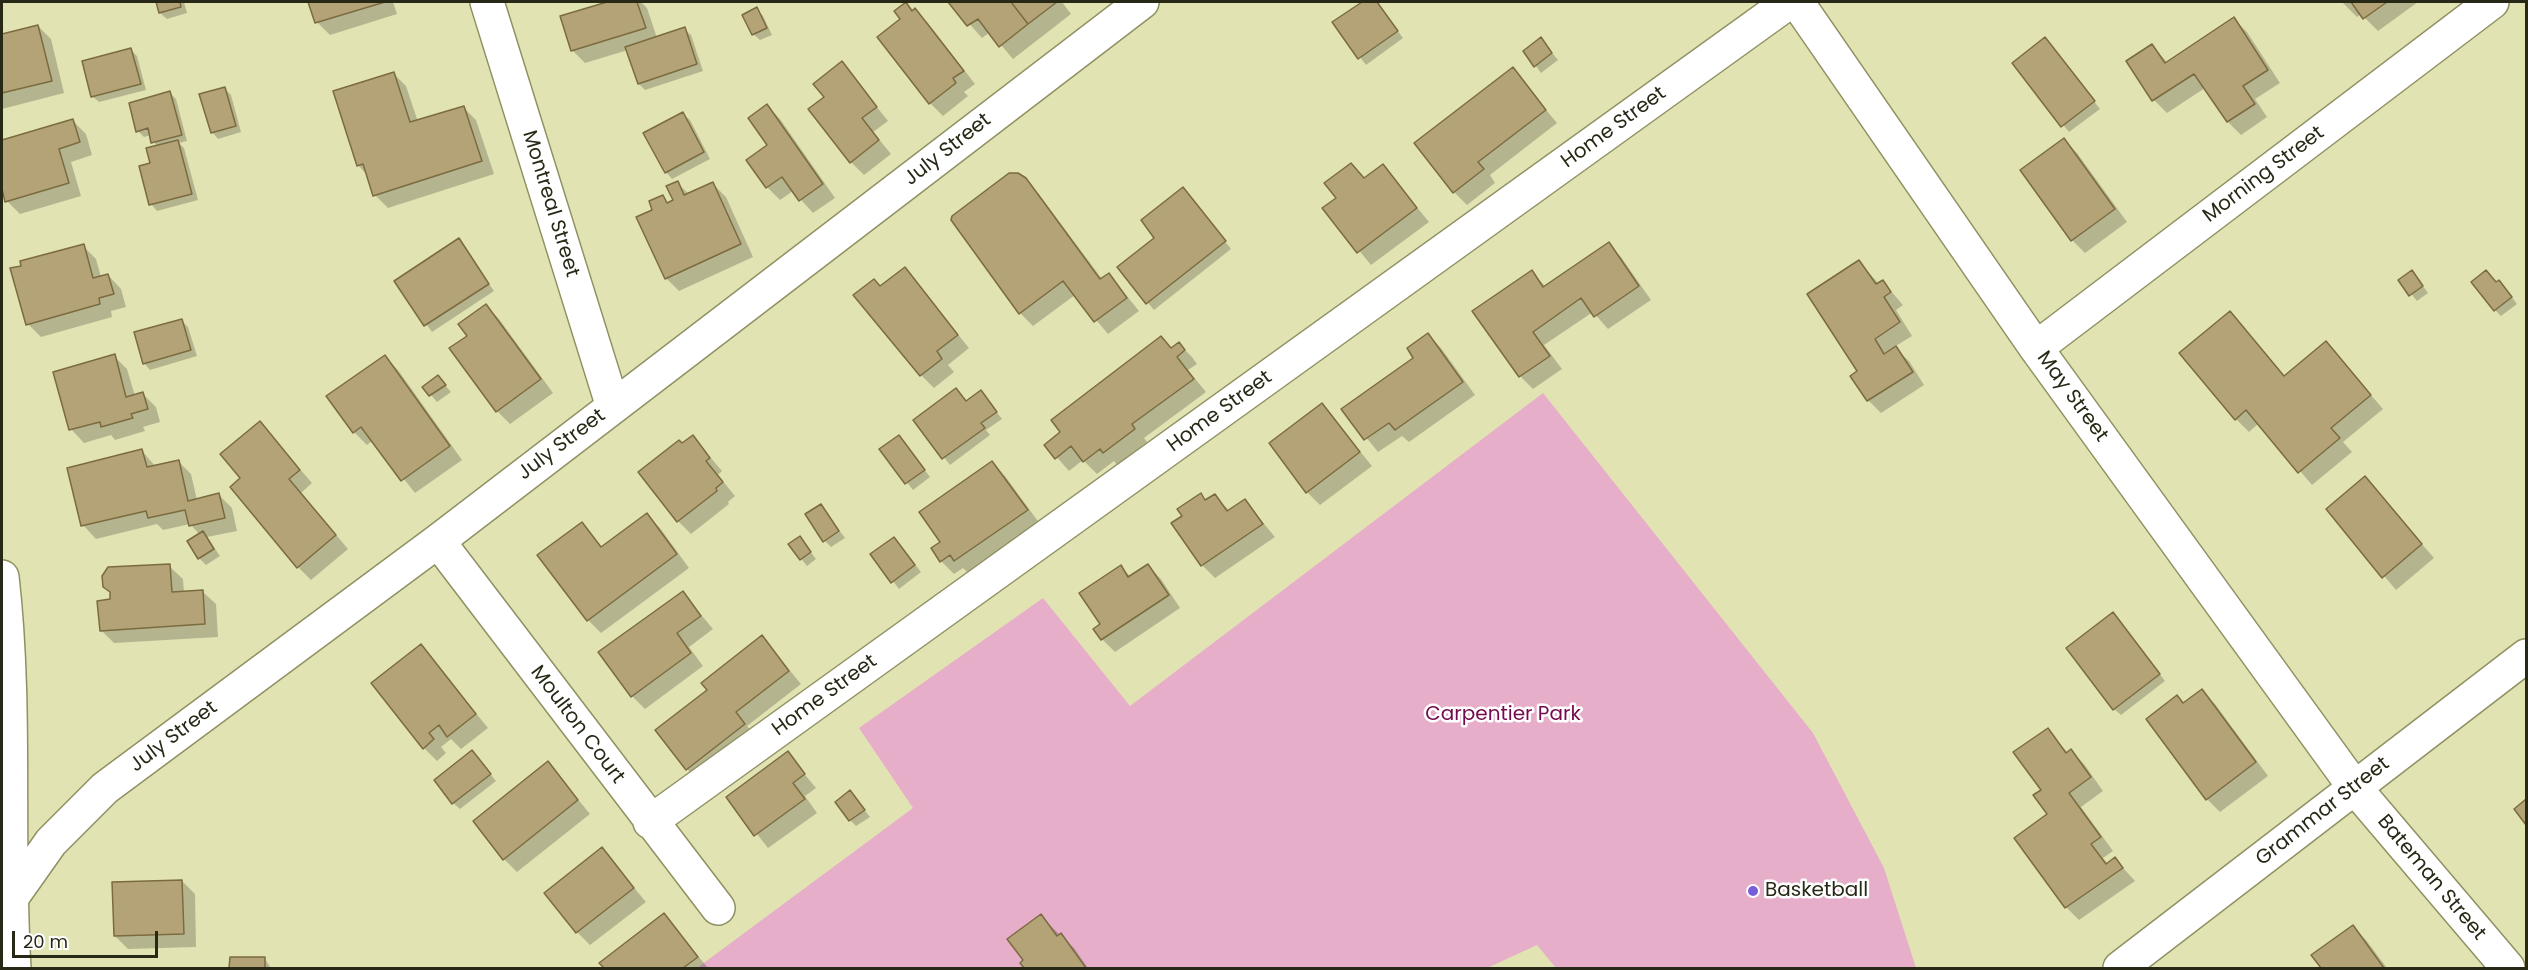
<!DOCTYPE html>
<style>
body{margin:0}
#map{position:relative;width:2528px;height:970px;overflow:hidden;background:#e2e3b3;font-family:Poppins,sans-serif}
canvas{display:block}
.frame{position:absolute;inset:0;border:3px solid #282816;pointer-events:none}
.scale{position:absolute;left:12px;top:931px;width:146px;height:27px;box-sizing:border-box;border:3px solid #282816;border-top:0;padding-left:8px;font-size:18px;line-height:21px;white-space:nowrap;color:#282816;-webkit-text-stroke:4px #fff;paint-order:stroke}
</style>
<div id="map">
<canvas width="2528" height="970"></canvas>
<div class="frame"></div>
<div class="scale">20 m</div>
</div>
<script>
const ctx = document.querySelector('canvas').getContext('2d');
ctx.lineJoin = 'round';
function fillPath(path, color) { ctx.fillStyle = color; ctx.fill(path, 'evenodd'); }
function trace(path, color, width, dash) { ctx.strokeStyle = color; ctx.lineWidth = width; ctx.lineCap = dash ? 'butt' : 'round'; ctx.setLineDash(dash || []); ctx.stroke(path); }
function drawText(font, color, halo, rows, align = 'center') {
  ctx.font = font + ' Poppins,sans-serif'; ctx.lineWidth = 5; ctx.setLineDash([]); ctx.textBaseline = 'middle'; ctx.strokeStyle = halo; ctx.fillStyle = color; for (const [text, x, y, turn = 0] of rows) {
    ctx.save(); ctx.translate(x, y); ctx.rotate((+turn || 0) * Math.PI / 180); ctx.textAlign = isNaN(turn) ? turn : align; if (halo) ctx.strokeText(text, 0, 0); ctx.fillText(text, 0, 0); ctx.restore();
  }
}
const green = new Path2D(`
 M1543,393L1813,733L1884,868L1916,968H1556L1537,945L1487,968H697L913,808L859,728L1043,598L1130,706Z`);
const shadow = new Path2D(`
 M157,2H184L187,13L167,19L160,13Z
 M310,2H393L397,14L330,35L317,22Z
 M612,2H641L647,8L657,38L684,29L691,35L703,71L645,90L639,84L628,50L585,63L572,50L562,17Z
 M950,2H1062L1071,14L1013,59L990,32L982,38Z
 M1365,2H1376L1403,38L1366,65L1334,23Z
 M2342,2H2418L2378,31L2361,14L2357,17Z
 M906,4L928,23L975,84L964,92L968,96L943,116L930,103Z
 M757,9L763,16L772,35L760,40L753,34Z
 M2234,19L2247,32L2280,83L2255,99L2267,117L2241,135L2228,122L2205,88L2167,113L2154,100L2128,62L2152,46L2168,63Z
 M38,26L51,39L64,93L2,109V36Z
 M1541,39L1558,60L1541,73L1525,51Z
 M2051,46L2100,109L2069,132L2014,64Z
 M131,50L137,56L146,90L99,102L92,96Z
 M842,63L888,121L873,132L891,154L864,175L851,162L826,97Z
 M1512,69L1557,123L1490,175L1495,183L1467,205L1454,192Z
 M393,73L406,86L418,122L463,107L476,120L494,174L388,208L375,195L368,176L358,165Z
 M224,88L231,95L241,132L218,139L212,132Z
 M170,93L176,99L187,141L179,143L184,148L198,200L157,211L151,204L152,164L157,147L151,135L144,137L138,131Z
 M767,106L780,119L835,198L813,213L793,191L780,200L767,187Z
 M683,114L690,120L710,159L672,179L666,172Z
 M73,121L86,134L92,155L71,162L81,196L20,214L7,201L2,183V142Z
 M2064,140L2077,153L2127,222L2085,253L2072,240Z
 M1383,166L1429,222L1371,265L1325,209Z
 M1025,180L1038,193L1102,279L1109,274L1139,311L1108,334L1075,295L1033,326L1020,313L953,223V217Z
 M677,183L689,194L713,184L726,197L753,257L679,291L666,278L654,211L662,197L669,204L675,201Z
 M1189,196L1231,249L1154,310L1119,268L1156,238Z
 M458,240L494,291L432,332L396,281Z
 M1608,244L1621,257L1651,300L1608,329L1593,312L1544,345L1562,369L1533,389L1520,376L1532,272L1546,287Z
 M83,246L96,259L101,277L108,275L121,289L126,307L111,311L112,317L41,337L28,324Z
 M1859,262L1879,284L1883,282L1903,305L1896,310L1912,336L1894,347L1909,361L1924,385L1881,413L1868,400L1859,371Z
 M905,269L969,348L948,365L954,372L934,388L921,375L880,288Z
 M2418,279L2428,293L2417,301L2400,280Z
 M2496,283L2505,288L2517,304L2501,316L2495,310Z
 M486,306L499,319L553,393L510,424L497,411Z
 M182,321L188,327L197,356L150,370L144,363Z
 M2242,326L2285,377L2326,343L2383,409L2343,442L2352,452L2312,485L2259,423L2249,432L2236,419Z
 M1428,335L1441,348L1475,395L1409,442L1402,436L1378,452L1343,409L1415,358Z
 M1161,338L1172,349L1179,344L1192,357L1197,364L1188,370L1206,392L1144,438L1147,442L1117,465L1114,461L1097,474L1083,460L1069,471L1046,445Z
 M114,356L127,369L135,396L143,394L156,407L160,422L143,427L145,431L115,440L111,435L84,443L71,429Z
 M385,357L398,370L462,460L415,493L373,440L367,445L354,432Z
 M438,377L451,392L437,402L424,387Z
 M981,392L1002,419L986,430L990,435L950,465L915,420L967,402Z
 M1322,405L1372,466L1320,505L1307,492Z
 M260,423L312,483L301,493L348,549L311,580L298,567L242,478Z
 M693,437L722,471L718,475L735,496L728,502L729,504L691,534L678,521L682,445Z
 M905,444L930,477L913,490L881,450Z
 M142,451L156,467L178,461L191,474L197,500L219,495L232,508L237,531L207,537L220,556L206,565L199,558L189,541L200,535L190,524L163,530L157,524L96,539L83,525Z
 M992,463L1005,476L1040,524L968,573L963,568L954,574L941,561L942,542Z
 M2365,478L2434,558L2396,590L2328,509Z
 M1201,495L1207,501L1215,496L1230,511L1245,501L1275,537L1215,578L1202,565L1184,516Z
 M821,506L845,538L831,547L825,541Z
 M647,515L660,528L689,568L601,633L588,620L582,524L603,548Z
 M800,538L816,559L807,566L790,545Z
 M900,545L921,572L899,589L872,554Z
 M169,566L183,579L184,593L202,591L216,604L218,637L114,643L101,630L112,601Z
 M1148,566L1161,579L1180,608L1115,652L1102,639L1121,567L1131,577Z
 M683,593L713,629L689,647L703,666L645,709L632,696Z
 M2119,621L2165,681L2121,715L2114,709Z
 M762,637L801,684L747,726L757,738L700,782L687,769L709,690Z
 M421,646L488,728L461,749L451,739L441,747L446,753L437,761L424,748Z
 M2202,691L2215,704L2268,776L2220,812L2207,799L2184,704Z
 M2048,730L2068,753L2071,751L2084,764L2103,791L2081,807L2113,851L2103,858L2108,864L2115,859L2135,881L2079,920L2066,907L2016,838L2049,814L2043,790Z
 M472,752L496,781L460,809L453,803Z
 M787,753L816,788L805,796L817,813L768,848L728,797Z
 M548,763L590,814L517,872L504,859Z
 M850,792L870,817L856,826L850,820Z
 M602,849L646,902L590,945L577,932Z
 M182,881L195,894L196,947L128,949L115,936Z
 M664,915L708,968H606L602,963Z
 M1040,916L1074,948L1088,968H1025L1022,963L1025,961Z
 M2353,927L2366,940L2387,968H2322L2313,955Z
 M231,958L265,959L271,968H231Z`);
const building = new Path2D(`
 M156,2H180L181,7L159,13Z
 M308,2H385L315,23Z
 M607,2H637L646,28L571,51L560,16Z
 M906,2L912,11L915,8L964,71L953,78L956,83L929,104L877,37L900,19L894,11Z
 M948,2H1011L1028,24L999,47L978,19L967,26Z
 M1011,2H1057L1028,24Z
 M1362,2H1377L1398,31L1358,59L1332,22Z
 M2351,2H2387L2363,19Z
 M757,7L767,28L752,35L742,15Z
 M2234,17L2268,70L2243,86L2255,104L2227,122L2194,74L2152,101L2126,61L2152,44L2165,63Z
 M38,25L52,81L2,93V34Z
 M685,27L697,64L638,84L625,47Z
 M1541,37L1552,53L1534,67L1523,51Z
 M2045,37L2095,101L2061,127L2012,63Z
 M131,48L141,84L91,97L82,61Z
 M842,61L877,107L862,118L879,140L850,163L808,109L824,97L813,84Z
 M1513,67L1546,110L1478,162L1484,169L1453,193L1414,143Z
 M394,72L410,122L464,106L482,161L373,196L363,164L357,166L333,91Z
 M225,87L236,126L211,133L199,94Z
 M170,91L182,135L151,143L148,128L136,132L129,103Z
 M767,104L823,184L799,201L782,177L766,188L746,160L767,145L748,118Z
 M683,112L704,152L665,173L643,133Z
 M73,119L80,142L59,149L69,183L5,202L2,189V140Z
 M2064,138L2115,209L2071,241L2020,170Z
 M178,140L192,194L149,205L139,166L150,163L146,148Z
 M1351,163L1364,178L1383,164L1417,208L1357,253L1322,208L1336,198L1324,183Z
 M1009,173H1018L1026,178L1100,279L1109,273L1127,298L1094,322L1063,281L1019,314L951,220L952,216Z
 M678,181L684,195L713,182L741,244L665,279L636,217L652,210L649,201L663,195L667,203L673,200L666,186Z
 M1183,187L1226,241L1146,304L1117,267L1154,238L1141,220Z
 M459,238L489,284L424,326L394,281Z
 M1609,242L1639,286L1594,317L1581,298L1533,332L1550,356L1519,377L1472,311L1532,270L1543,287Z
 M84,244L93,278L108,274L114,294L99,298L100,304L26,325L10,268L21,266L20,261Z
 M1859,260L1876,284L1883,280L1891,292L1884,297L1900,322L1875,339L1884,354L1896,346L1913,372L1867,401L1850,376L1857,371L1807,294Z
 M905,267L958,335L937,351L942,359L920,376L853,295L874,279L880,286Z
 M2412,270L2423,286L2409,296L2398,280Z
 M2486,270L2496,282L2499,280L2512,297L2494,311L2471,282Z
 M486,304L541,379L496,412L449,348L467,336L458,324Z
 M2230,311L2284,376L2326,341L2371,395L2331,428L2340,438L2298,473L2246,410L2235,420L2179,353Z
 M182,319L191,350L143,364L134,332Z
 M1428,333L1463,382L1395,430L1389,423L1364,440L1341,409L1413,358L1407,348Z
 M1161,336L1171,348L1179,342L1185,350L1177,357L1194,379L1132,424L1135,429L1103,453L1100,449L1083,462L1071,446L1055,459L1044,445L1060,432L1051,420Z
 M115,354L126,397L143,392L148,409L131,414L133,418L101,427L100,422L69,430L53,372Z
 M385,355L450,446L401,481L361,427L353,433L326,396Z
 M438,375L446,385L429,396L422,387Z
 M956,388L966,401L981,390L997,412L981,423L985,428L942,459L913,420Z
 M1322,403L1360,452L1306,493L1269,443Z
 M260,421L300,470L289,479L336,535L297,568L230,487L240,478L220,454Z
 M693,435L710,458L706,461L723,482L716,488L717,491L677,522L638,472L679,440L682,443Z
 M899,435L925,470L905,484L879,449Z
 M142,449L147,467L179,460L188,501L219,493L225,518L189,526L185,510L148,518L146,511L81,526L67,468Z
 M992,461L1028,510L954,561L950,555L940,562L931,548L940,542L919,512Z
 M2365,476L2422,544L2382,578L2326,509Z
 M1201,493L1205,500L1215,494L1227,511L1245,499L1263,524L1201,566L1171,523L1182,516L1177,509Z
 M821,504L839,531L823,542L805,514Z
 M647,513L677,554L587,621L537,555L582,522L601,547Z
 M203,531L214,549L198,559L187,541Z
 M800,536L811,552L800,560L788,544Z
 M894,537L915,565L891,583L870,554Z
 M170,564L172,592L203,590L205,624L100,631L97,601L110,599V592L103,587L102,576L108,567Z
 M1148,564L1169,595L1101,640L1093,629L1100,624L1079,593L1121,565L1128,577Z
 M683,591L701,616L677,633L691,653L631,697L598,652Z
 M2113,612L2160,674L2113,710L2066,648Z
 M762,635L789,671L736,712L745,724L686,770L655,730L707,690L701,683Z
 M421,644L476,714L447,737L439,725L429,733L434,739L423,749L371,683Z
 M2202,689L2256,762L2206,800L2146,719L2177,695L2183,703Z
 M2048,728L2066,753L2071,749L2091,777L2069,793L2101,837L2091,844L2106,864L2115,857L2123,868L2065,908L2014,838L2047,814L2033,795L2041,790L2013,752Z
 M472,750L491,774L452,804L434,780Z
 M788,751L805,774L793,783L805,799L754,836L726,797Z
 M548,761L578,800L503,860L473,821Z
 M850,790L865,810L849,821L835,802Z
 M2526,799V825L2514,809Z
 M602,847L634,888L576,933L544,893Z
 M182,880L184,934L114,936L112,882Z
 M664,913L698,957L683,968H604L599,963Z
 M1041,914L1057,936L1061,933L1086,968H1024L1020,963L1023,960L1007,939Z
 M2353,925L2384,968H2321L2311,955Z
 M230,957H265V968H229Z`);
const minor = new Path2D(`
 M487,2L613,407
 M1797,2L2036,348L2355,788L2508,968
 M2036,348L2492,2
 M438,541L718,908
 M2,577C17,707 6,838 14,968
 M650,822L1789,2
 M2,906L10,900L51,842L105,788L438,541L1142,2`);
const tertiary = new Path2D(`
 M2120,968L2526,656`);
const markers = [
 [1753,891,6,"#775dd8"]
];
const streetNames = [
 ["Home Street",1614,128,-36],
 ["July Street",948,150,-38],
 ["Morning Street",2264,175,-37],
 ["Montreal Street",550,204,73],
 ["May Street",2072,397,54],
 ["Home Street",1220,412,-36],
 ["July Street",562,445,-37],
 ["Home Street",825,696,-36],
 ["Moulton Court",577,725,53],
 ["July Street",174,737,-37],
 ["Grammar Street",2323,812,-38],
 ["Bateman Street",2431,878,50]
];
const parkNames = [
 ["Carpentier Park",1503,715]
];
const poiNames = [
 ["Basketball",1765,891]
];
fillPath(green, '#e6aec8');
fillPath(shadow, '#0003');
fillPath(building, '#b4a376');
trace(building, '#7b6b40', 1.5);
trace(minor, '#909063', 36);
trace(tertiary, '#909063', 36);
trace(minor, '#fff', 33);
trace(tertiary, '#fff', 33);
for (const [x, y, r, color] of markers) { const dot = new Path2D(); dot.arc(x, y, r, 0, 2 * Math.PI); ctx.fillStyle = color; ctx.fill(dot); trace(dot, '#fff', 2); }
drawText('20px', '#282816', '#fff', streetNames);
drawText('20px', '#75094d', '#fff', parkNames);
drawText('20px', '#282816', '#fff', poiNames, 'left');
</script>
